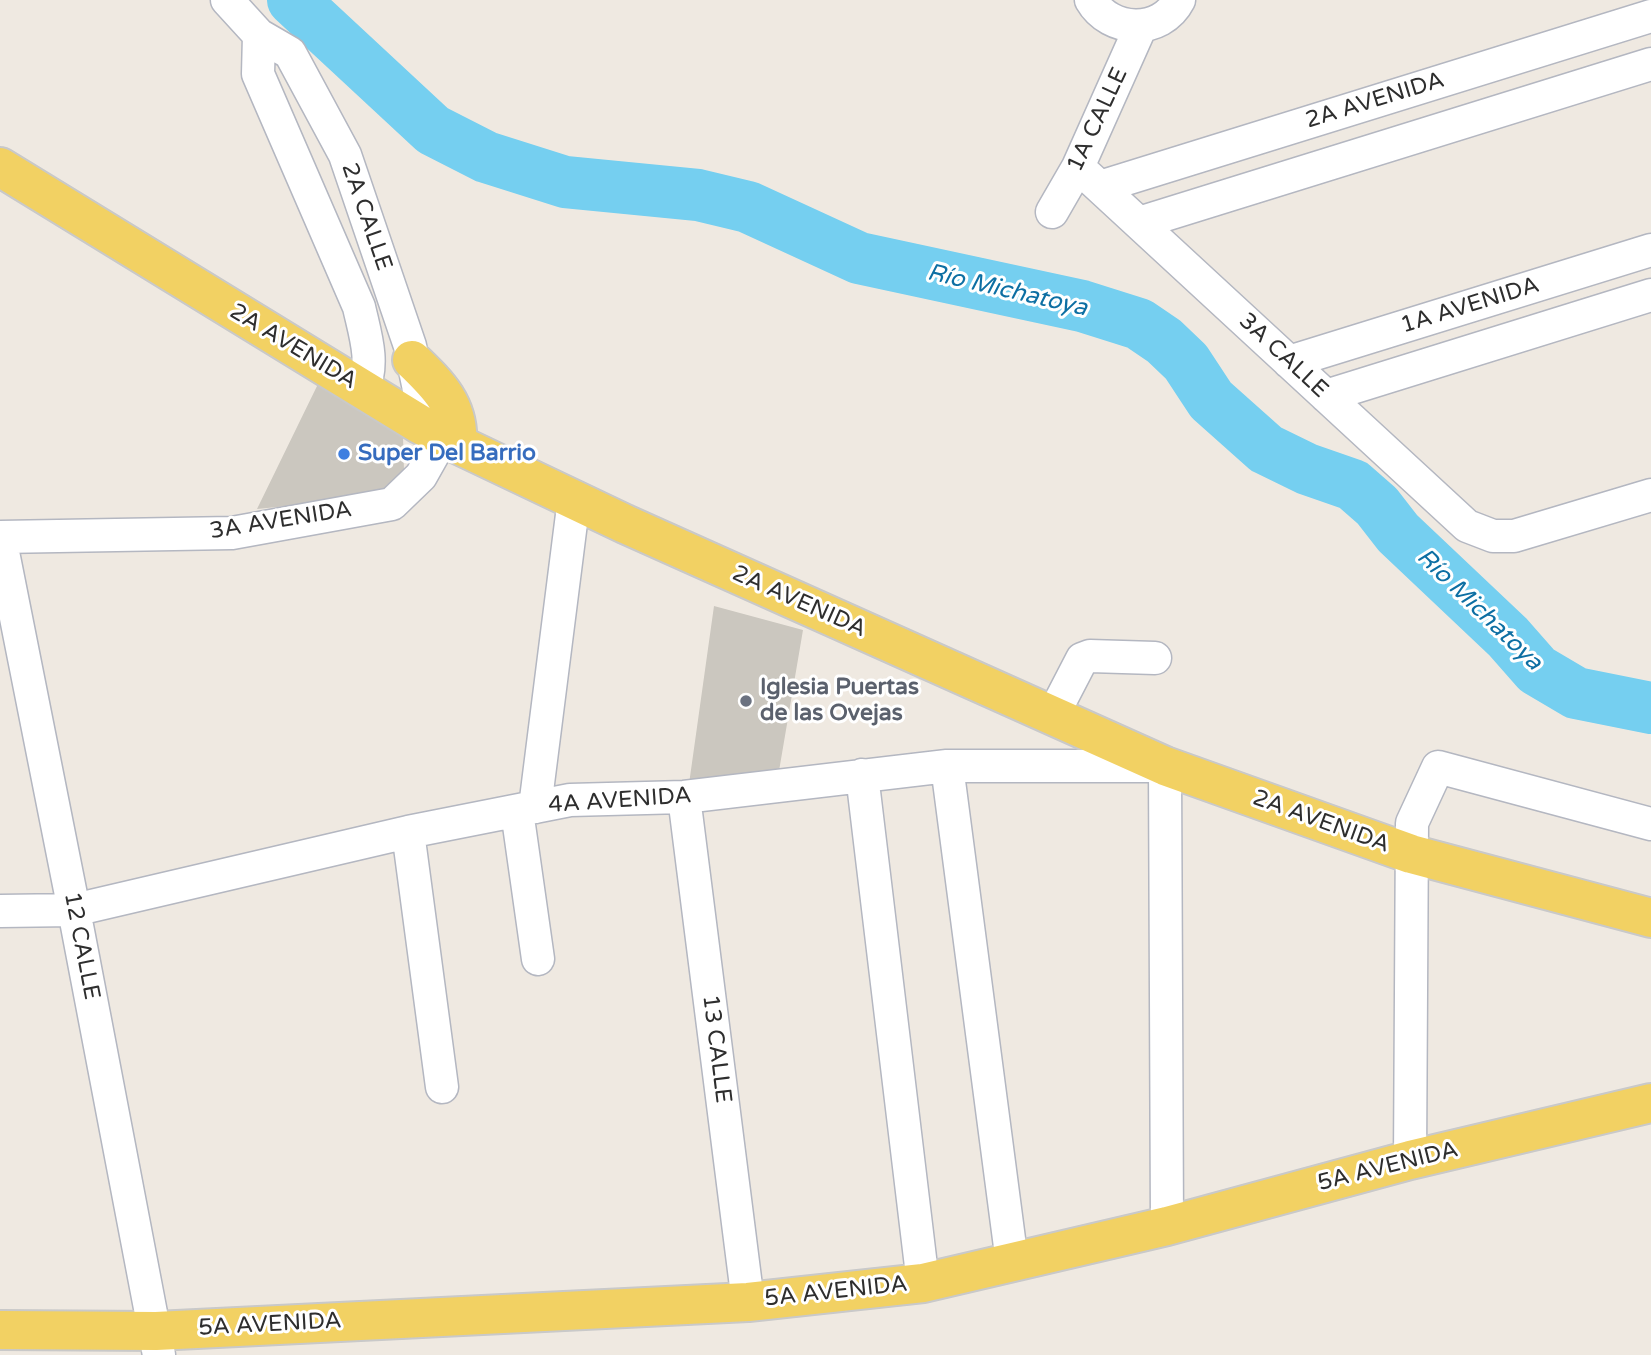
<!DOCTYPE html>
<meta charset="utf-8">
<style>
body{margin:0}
canvas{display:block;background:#efe9e1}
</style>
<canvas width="1651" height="1355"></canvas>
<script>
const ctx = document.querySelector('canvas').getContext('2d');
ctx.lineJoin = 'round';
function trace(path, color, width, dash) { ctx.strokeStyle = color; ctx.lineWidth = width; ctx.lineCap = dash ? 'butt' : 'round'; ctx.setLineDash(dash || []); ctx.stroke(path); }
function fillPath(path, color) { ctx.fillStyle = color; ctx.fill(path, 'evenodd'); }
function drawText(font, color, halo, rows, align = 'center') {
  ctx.font = font + ' "Varela Round",sans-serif'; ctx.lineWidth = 6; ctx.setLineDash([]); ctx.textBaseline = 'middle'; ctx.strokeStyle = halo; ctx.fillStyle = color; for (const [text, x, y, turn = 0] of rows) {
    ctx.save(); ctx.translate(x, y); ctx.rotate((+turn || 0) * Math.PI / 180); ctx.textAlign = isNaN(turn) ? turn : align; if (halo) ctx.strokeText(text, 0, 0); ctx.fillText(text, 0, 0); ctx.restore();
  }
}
const river = new Path2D(`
 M293,0L433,130L486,157L565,182L698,195L748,207L859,258L1082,306L1139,324L1164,341L1186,362L1211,400L1266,449L1307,469L1353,485L1377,506L1398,533L1508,637L1537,670L1576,693L1651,708`);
const building = new Path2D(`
 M318,384L403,436L404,471L378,497L257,509Z
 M714,606L803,630L779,771L689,784Z`);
const minor = new Path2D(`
 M227,0L259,35L290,53L345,155L410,346L423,409L421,425
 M1091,0C1110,33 1161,35 1179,0
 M259,35L258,74L359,307C365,334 375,363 363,389
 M1078,167L1467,526L1493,536H1514L1651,495
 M1100,187L1651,16
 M1052,212L1078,167L1141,26
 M1139,223L1651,64
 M1289,362L1651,250
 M1326,396L1651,295
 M0,537L74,910L159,1355
 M0,537L232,533L392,504L421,476L443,437
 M1053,715L1082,659L1090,656L1155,658
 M947,766L1012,1262
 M862,775L923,1283
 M684,797L748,1302
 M535,807L574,499
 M517,811L538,959
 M408,832L442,1087
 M0,911L74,910L408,832L570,800L684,797L947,766H1165L1167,1226
 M1410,1160L1412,823L1438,767L1651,824`);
const major = new Path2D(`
 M0,167L421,425L457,444L625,524L1165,766L1411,854L1651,918
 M412,360C438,385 460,406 457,444
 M0,1330L156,1331L748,1302L923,1283L1167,1226L1410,1160L1651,1103`);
const markers = [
 [344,454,7,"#3f7fe0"],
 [746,701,7,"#6b7280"]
];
const streetNames = [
 ["2A AVENIDA",1375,101,-17],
 ["1A CALLE",1098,120,-65],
 ["2A CALLE",366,217,71],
 ["1A AVENIDA",1470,306,-17],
 ["2A AVENIDA",293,347,31],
 ["3A CALLE",1283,356,43],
 ["3A AVENIDA",281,521,-9],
 ["2A AVENIDA",799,602,24],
 ["4A AVENIDA",620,801,-4],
 ["2A AVENIDA",1321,822,20],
 ["12 CALLE",81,946,79],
 ["13 CALLE",716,1049,83],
 ["5A AVENIDA",1388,1167,-14],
 ["5A AVENIDA",836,1292,-6],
 ["5A AVENIDA",270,1325,-3]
];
const shopNames = [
 ["Super Del Barrio",358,454]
];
const worshipNames = [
 ["Iglesia Puertas",760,688],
 ["de las Ovejas",760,714]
];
const waterNames = [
 ["Río Michatoya",1007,291,13],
 ["Río Michatoya",1479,610,44]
];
trace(river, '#75cff0', 52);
fillPath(building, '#cbc7bf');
trace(minor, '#b4b7c1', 35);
trace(major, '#c9c9c9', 42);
trace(minor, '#fff', 32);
trace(major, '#f2d163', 38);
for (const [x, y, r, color] of markers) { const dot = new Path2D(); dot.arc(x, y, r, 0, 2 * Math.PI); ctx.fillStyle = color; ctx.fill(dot); trace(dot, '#fff', 2.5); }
drawText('23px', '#2e2e2e', '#fff', streetNames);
drawText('bold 23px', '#366cbe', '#fff', shopNames, 'left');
drawText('bold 23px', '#5b616d', '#fff', worshipNames, 'left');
drawText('italic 24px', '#0d6fa3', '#fff', waterNames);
</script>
